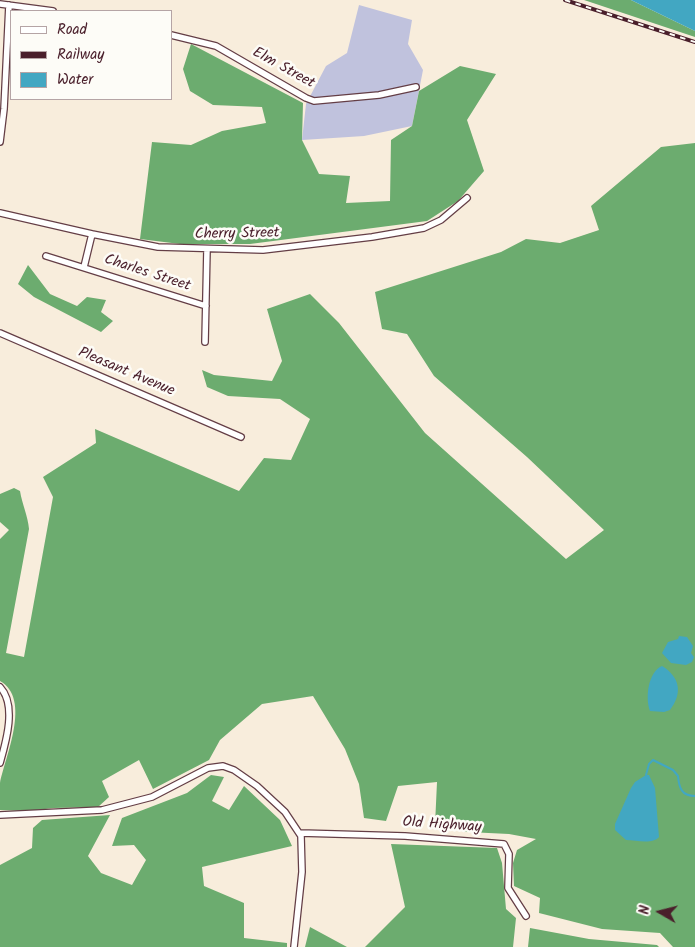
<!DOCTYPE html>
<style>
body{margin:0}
#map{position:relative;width:695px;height:947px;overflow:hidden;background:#f8eddc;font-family:Kalam,sans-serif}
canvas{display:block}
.legend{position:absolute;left:10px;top:10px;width:162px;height:90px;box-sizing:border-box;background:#fdfcf7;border:1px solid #b5a4a5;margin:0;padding:6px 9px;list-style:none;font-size:15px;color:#4a1f2b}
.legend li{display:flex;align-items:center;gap:10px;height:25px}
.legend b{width:25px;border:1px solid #b5a4a5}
.north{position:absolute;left:635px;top:887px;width:50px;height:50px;-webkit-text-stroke:4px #fdfcf7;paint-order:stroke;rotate:278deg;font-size:14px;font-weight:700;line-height:20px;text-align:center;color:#4a1f2b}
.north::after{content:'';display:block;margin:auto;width:18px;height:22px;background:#4a1f2b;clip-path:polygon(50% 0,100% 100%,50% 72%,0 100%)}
</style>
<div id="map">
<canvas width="695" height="947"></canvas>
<ul class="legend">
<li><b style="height:6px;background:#fff"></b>Road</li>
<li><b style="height:6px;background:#4a1f2b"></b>Railway</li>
<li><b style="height:14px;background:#42a7c2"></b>Water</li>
</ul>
<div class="north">N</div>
</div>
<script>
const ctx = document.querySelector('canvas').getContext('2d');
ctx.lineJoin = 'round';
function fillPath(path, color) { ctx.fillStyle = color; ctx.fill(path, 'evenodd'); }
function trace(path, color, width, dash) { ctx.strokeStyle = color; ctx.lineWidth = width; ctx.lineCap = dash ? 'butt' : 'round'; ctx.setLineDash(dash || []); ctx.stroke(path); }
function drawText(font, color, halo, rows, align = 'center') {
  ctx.font = font + ' Kalam,sans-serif'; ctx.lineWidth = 5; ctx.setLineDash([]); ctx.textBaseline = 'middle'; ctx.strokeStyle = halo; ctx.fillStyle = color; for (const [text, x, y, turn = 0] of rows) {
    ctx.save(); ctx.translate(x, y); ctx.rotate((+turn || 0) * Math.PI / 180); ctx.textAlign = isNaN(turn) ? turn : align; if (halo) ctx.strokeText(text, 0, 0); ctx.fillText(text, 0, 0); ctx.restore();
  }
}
const industrial = new Path2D(`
 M359,5L412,20L408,44L423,70L412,126L364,136L302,140L306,104L326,66L347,53Z`);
const forest = new Path2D(`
 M584,0H631L695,31V37Z
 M191,44L303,103L302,140L319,174L350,176L346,203L390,201L391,140L412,126L419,91L460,66L496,74L467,120L484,171L458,201L427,221L250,244H180L140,239L152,142L191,145L222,131L266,123L262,107L213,105L190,91L183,69Z
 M695,143V947H673L660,933L602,929L539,913L540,898L514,886L513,863L517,850L536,839L509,834L468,832L435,825L437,782L398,786L386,821L364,818L359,784L345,749L313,696L262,704L220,740L209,760L153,789L139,760L102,781L109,797L98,807L54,808L27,811L0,810C0,802 0,792 0,783C5,757 32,699 0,681V539L9,530L0,522V494L14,488L20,491C22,504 28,516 29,529L6,653L24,657L53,497L43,477L96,443L95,429L239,491L264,458L291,460L310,419L280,399L228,396L207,387L202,370L214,375L272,381L282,361L267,309L310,294L339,323L425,433L566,559L604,530L527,457L434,376L407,334L382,329L375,292L501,252L526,239L560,243L599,230L591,206L661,147Z
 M28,265L50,294L77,306L87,297L106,300L101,312L113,321L101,332L34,297L18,284Z
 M211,775L224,777L212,801L229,810L244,786L280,820L292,846L202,867L204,886L244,903V938L287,943V947H0V865L32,848L33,828L42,820L110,815L88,856L101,873L132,885L146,860L134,845L112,846L122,818L187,793Z
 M391,844L497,848L502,863L506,909L516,918L513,947H365L405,907Z
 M310,927L347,947H305Z
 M530,928L589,939L657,945L659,947H528Z`);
const water = new Path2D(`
 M631,0H695V31Z
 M679,636L687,637L693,646L691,653L694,657L692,662L686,665L671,663L662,653L668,642L678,639Z
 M662,666C680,677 683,693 670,710L664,712L650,711C645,698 648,672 662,666Z
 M646,775H649L655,788L659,837C652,845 636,840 626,840L615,830V824L631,788L635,782Z`);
const stream = new Path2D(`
 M646,775L649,764L653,760L673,770L678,776C679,787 681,796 695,796`);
const street = new Path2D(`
 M0,4L53,11
 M171,35L216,46L306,98L314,101L379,95L416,87
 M0,142L4,109L9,5
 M0,213L92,234L158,247L263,250L372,237L424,228L441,220L467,198
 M46,256L206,306
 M84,267L92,234
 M0,333L241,437
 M205,342L207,249
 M0,687C17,705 6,742 0,763
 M0,815L102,810L152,797L208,768L223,766L234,770L257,786L285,812L301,836L302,872L294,947
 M300,833L405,836L504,844L509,854L508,888L526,916`);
const rail = new Path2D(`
 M565,0L695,42`);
const streetNames = [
 ["Elm Street",283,69,29],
 ["Cherry Street",237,235,-1],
 ["Charles Street",147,274,18],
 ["Pleasant Avenue",126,373,23],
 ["Old Highway",442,826,4]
];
fillPath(industrial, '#c0c2dd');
fillPath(forest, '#6cac6f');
fillPath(water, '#42a7c2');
trace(stream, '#42a7c2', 2);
trace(street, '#643e46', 8);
trace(street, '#fff', 5.5);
trace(rail, '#4a1f2b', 4);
trace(rail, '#fdfcf7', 2, [5.5]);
drawText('15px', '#4a1f2b', '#fdfcf7', streetNames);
</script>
